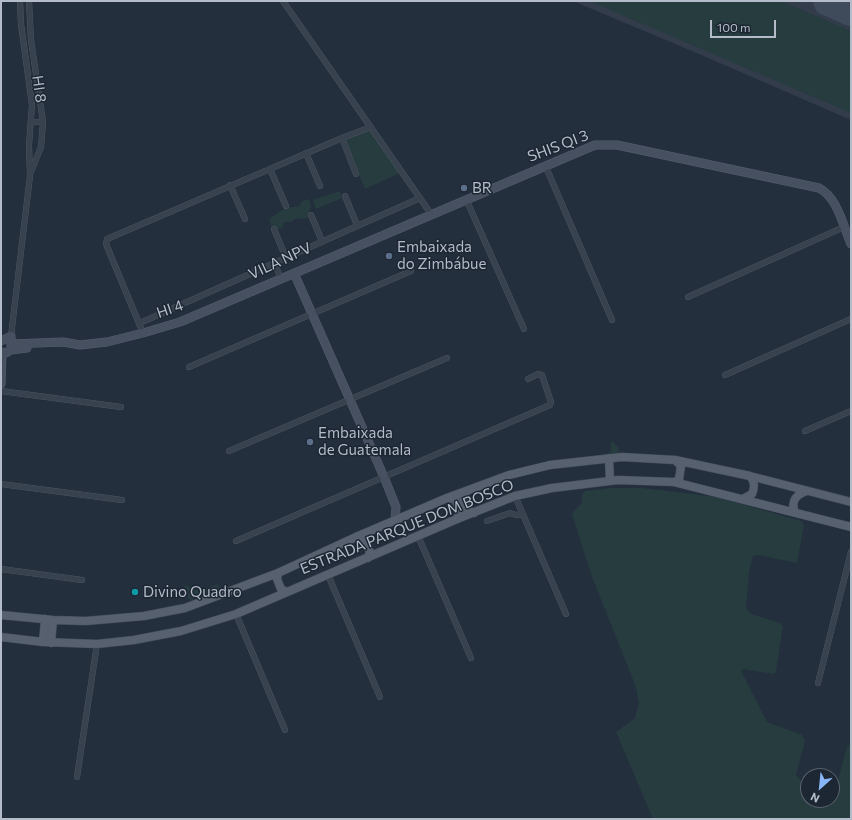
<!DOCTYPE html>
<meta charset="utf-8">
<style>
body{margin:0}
#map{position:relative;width:852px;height:820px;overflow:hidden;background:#242f3e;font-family:Commissioner,sans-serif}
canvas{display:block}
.frame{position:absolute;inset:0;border:2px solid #b4bcc9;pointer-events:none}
.north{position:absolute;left:800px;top:768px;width:40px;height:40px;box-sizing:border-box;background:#1d2633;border:1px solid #59626f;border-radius:50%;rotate:207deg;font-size:11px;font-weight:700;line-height:16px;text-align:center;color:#b4bcc9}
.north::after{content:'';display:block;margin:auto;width:14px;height:18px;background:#8ab4f8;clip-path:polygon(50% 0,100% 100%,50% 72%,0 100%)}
.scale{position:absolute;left:710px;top:20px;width:66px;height:18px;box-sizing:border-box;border:2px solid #b4bcc9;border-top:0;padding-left:5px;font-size:12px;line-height:14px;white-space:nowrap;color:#b4bcc9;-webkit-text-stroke:3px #1d2633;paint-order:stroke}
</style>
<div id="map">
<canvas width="852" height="820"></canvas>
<div class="frame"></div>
<div class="north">N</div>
<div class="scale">100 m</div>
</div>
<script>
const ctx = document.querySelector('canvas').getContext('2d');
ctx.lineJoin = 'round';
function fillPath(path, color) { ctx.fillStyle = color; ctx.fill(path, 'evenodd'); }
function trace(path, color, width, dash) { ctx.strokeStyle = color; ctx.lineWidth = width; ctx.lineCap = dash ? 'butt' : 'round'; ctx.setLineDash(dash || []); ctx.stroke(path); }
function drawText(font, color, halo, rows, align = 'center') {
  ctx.font = font + ' Commissioner,sans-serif'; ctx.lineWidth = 3; ctx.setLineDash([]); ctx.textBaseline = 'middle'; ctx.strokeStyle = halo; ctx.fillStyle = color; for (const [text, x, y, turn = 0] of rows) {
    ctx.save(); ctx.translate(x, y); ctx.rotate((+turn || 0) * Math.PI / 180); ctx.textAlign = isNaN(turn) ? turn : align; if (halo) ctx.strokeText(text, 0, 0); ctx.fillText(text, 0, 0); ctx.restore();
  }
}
const airport = new Path2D(`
 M573,1H851V120L699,54Z`);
const green = new Path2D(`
 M589,1H781L851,31V113Z
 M370,130L400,173L365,189L344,139Z
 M340,191L342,198L316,209L313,200Z
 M309,199L311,207L307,218L301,219L297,218L291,222H284L283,227L278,229L272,227L269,219L285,208L299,206L302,201Z
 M611,442H613L618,447L619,454H610Z
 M610,488H642L717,497L801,521L804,525L797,563L759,555L753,556L749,572L746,608L751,614L780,623L783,626L776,671L774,674L744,669L741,671L767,722L802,735L805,741L796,775L808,788V800H832V792L837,784L847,747L851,743V819H653L616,732L635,718L639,703L636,687L591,574L572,514L582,502V495L585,491Z
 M183,584L199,591L218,584L220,589L192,600L188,598V592Z`);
const runway = new Path2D(`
 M828,1L851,11`);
const street = new Path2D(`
 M29,1L31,40L43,122L41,147L31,172
 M283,1L431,214
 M31,122H43
 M342,138L356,174
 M306,153L320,186
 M545,165L612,320
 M270,169L286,206
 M230,185L245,219
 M345,196L357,225
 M466,199L524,329
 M311,215L322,241
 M274,229L286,258
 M275,264L281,279
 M688,297L844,227
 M140,323L420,198
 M143,333L106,244L107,239L342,138L371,127
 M11,336L30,176L29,145L32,105L21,24L20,1
 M189,367L411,271
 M725,375L851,319
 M1,391L121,407
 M805,431L851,411
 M229,451L447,358
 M1,484L122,500
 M515,496L566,614
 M487,521L510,513L516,515L523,514
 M418,536L471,658
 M236,541L550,405L551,402L542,375L538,374L528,379
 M1,569L82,580
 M328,575L380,697
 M236,614L285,730
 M818,683L851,552
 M77,777L97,644`);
const secondary = new Path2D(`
 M294,273L384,477L396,507L395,521
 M1,341L11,336V350L6,353L1,352
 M11,344L63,342L80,345L107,342L143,333L180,322L595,145H617L819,188C838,198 843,226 851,244
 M11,350L27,348
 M1,384L2,352`);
const primary = new Path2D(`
 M609,458L610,481
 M674,482L679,480L681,466L675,460
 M466,491L464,499L468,510L474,513
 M447,498L455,499L460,511L457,519
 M743,499L752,494C755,487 755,482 750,476
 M795,512C790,501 797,494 807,491
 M356,537L364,540L370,552L368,558
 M278,573L277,579L281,589L287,592
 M1,615L53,620L86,621L144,616L185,608L278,573L356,537L447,498L509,475L550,465L622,457L675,460L750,476L851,502
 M1,637L43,642L97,644L134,640L181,631L236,614L457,519L515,496L552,488L618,480L674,482L851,527
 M43,642L45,619
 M51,643L53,620`);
const markers = [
 [464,188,4,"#5c6f8a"],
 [389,256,4,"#5c6f8a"],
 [310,442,4,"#5c6f8a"],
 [135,592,4,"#0f9aa8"]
];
const streetNames = [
 ["HI 8",39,89,82],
 ["SHIS QI 3",558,146,-21],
 ["VILA NPV",280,261,-25],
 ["HI 4",170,309,-19],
 ["ESTRADA PARQUE DOM BOSCO",407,527,-22]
];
const poiNames = [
 ["BR",472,188],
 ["Embaixada",397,247],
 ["do Zimbábue",397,264],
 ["Embaixada",318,433],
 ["de Guatemala",318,450],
 ["Divino Quadro",143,592]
];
fillPath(airport, '#323c4b');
fillPath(green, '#263c3f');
trace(runway, '#3f4a5a', 30);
trace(street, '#565f6c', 6);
trace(secondary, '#565f6c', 9);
trace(primary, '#414a57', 9);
trace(street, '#38414e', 5.5);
trace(secondary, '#465061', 8);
trace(primary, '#56606e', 8);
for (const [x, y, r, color] of markers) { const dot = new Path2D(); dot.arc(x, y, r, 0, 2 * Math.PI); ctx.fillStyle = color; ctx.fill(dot); trace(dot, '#1d2633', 1.5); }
drawText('15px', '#b4bcc9', '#1d2633', streetNames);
drawText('15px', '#b4bcc9', '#1d2633', poiNames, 'left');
</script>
